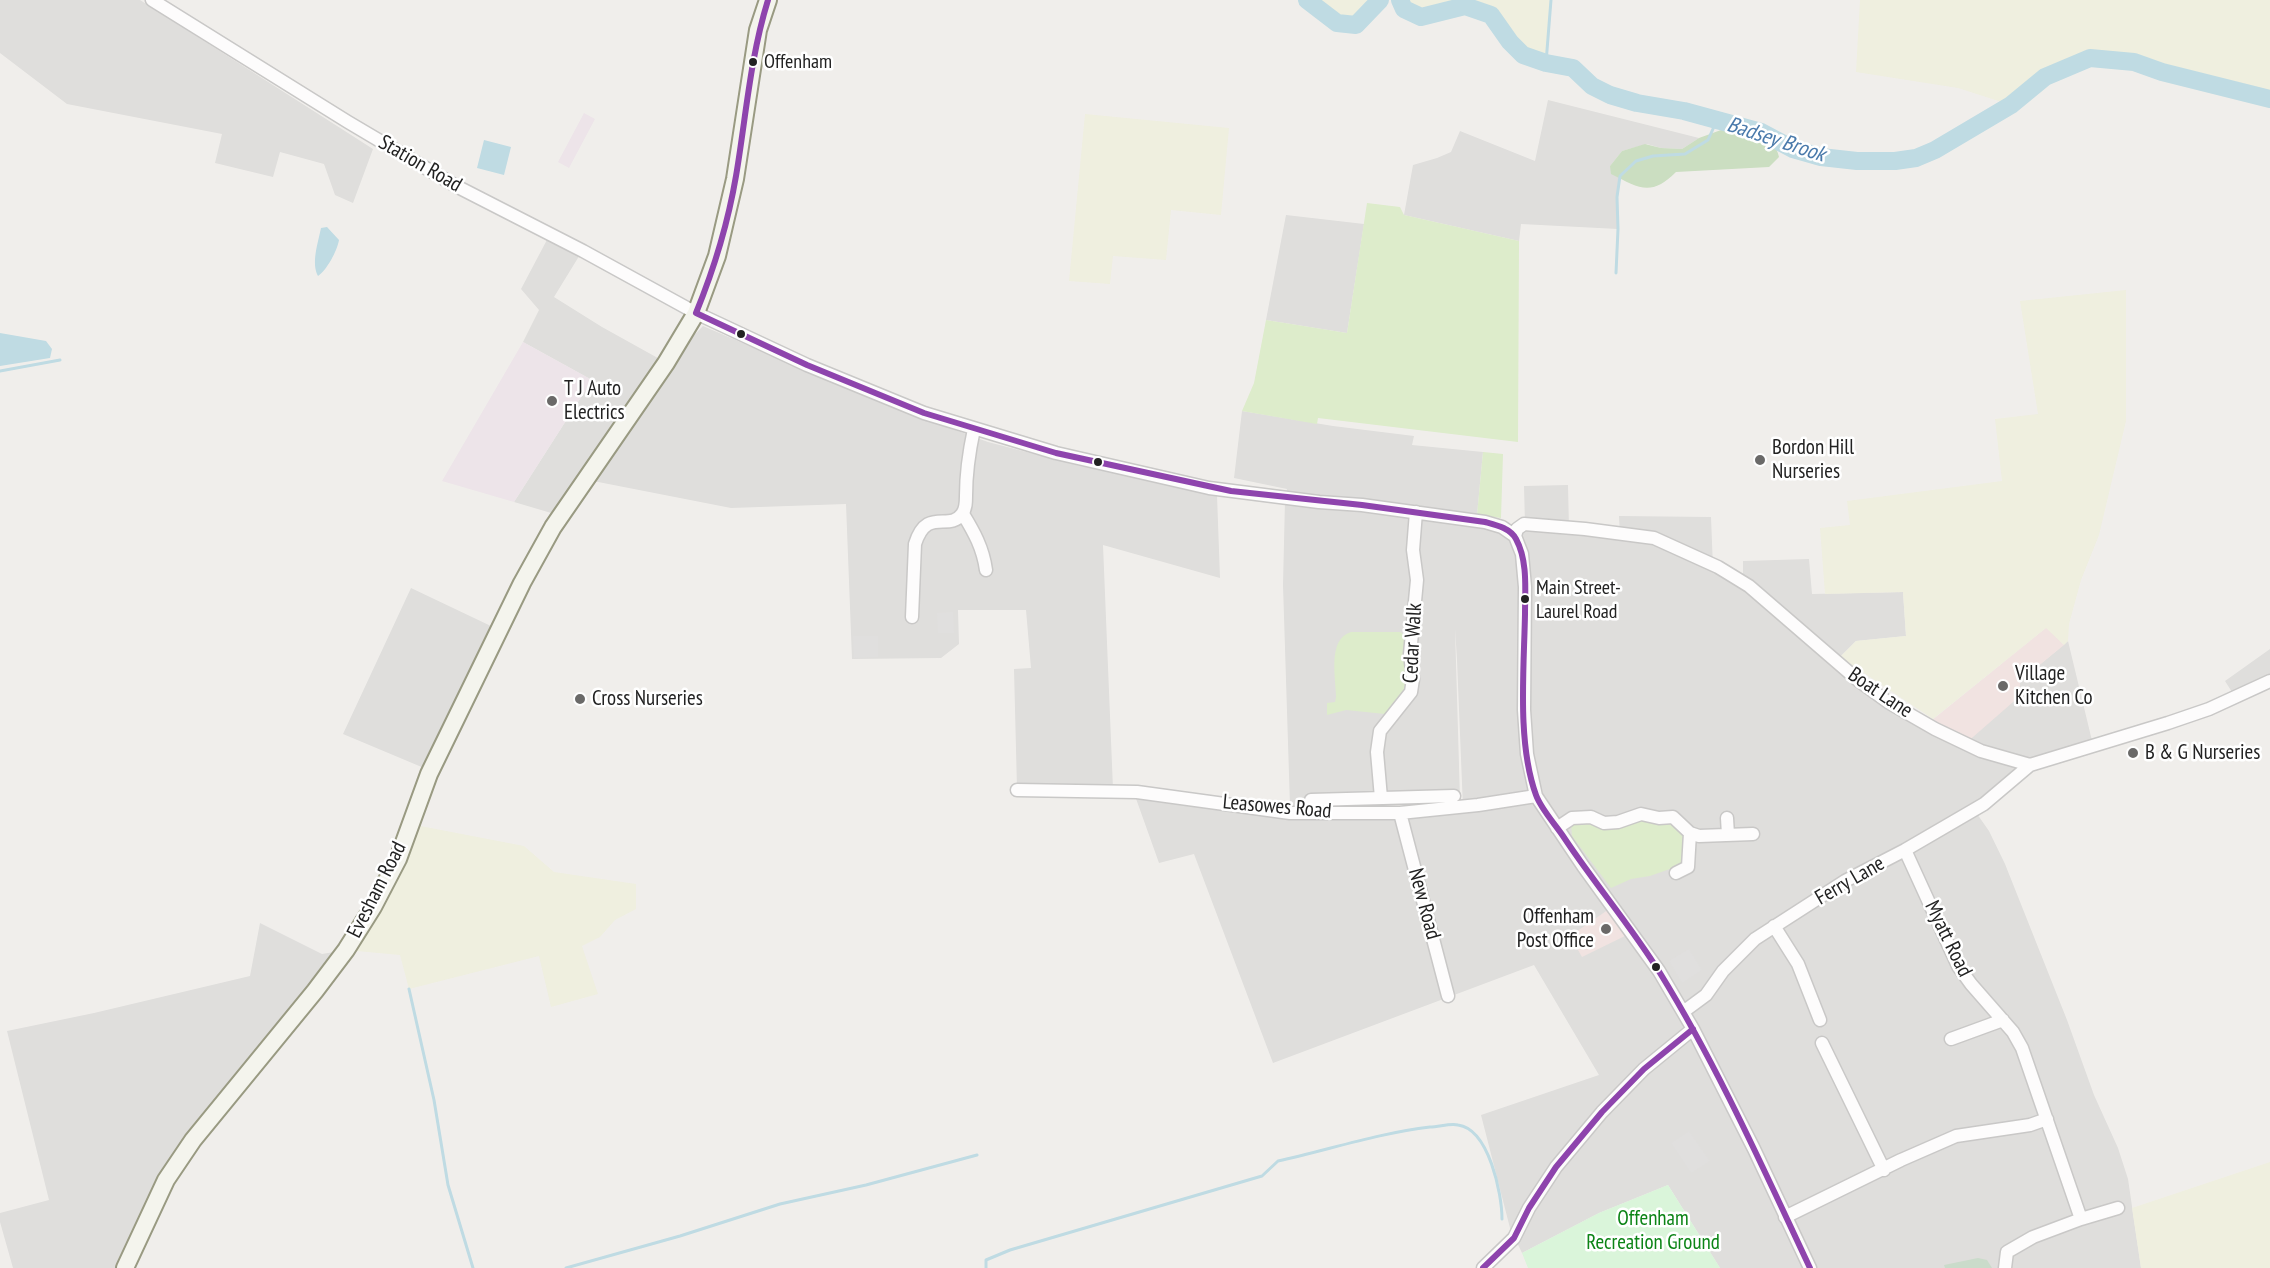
<!DOCTYPE html>
<style>
body{margin:0}
canvas{display:block;background:#f0eeeb}
</style>
<canvas width="2270" height="1268"></canvas>
<script>
const ctx = document.querySelector('canvas').getContext('2d');
ctx.lineJoin = 'round';
function fillPath(path, color) { ctx.fillStyle = color; ctx.fill(path, 'evenodd'); }
function trace(path, color, width, dash) { ctx.strokeStyle = color; ctx.lineWidth = width; ctx.lineCap = dash ? 'butt' : 'round'; ctx.setLineDash(dash || []); ctx.stroke(path); }
function drawText(font, color, halo, rows, align = 'center') {
  ctx.font = font + ' "PT Sans Narrow",sans-serif'; ctx.lineWidth = 5; ctx.setLineDash([]); ctx.textBaseline = 'middle'; ctx.strokeStyle = halo; ctx.fillStyle = color; for (const [text, x, y, turn = 0] of rows) {
    ctx.save(); ctx.translate(x, y); ctx.rotate((+turn || 0) * Math.PI / 180); ctx.textAlign = isNaN(turn) ? turn : align; if (halo) ctx.strokeText(text, 0, 0); ctx.fillText(text, 0, 0); ctx.restore();
  }
}
const residential = new Path2D(`
 M0,0H140L373,149L353,203L335,195L324,164L280,152L273,177L215,163L222,134L67,104L0,53Z
 M1548,100L1699,138L1682,149L1661,148L1647,144L1622,151L1610,166L1620,176L1617,197L1618,229L1521,224L1519,241L1404,215L1413,165L1437,158L1451,152L1460,131L1535,161Z
 M1286,215L1364,224L1347,333L1266,320Z
 M549,236L581,253L554,297L602,327L665,362L558,515L514,502L592,380L523,342L539,310L521,289Z
 M703,326L889,406L988,442L1080,466L1217,495L1220,578L1103,545L1113,789H1017L1014,669L1031,668L1026,610H958L959,644L941,658L852,659L846,504L731,508L588,480L667,363Z
 M1242,411L1333,426L1414,436L1412,445L1483,452L1477,515L1502,528L1525,525L1524,486L1568,485L1569,529L1620,535L1619,516L1711,517L1713,568L1743,584V561L1809,559L1812,594L1903,592L1906,636L1856,641L1835,662L1926,725L2020,681L2068,641L2094,749L2030,767L1975,811L1989,831L2005,864L2067,1020L2094,1095L2118,1148L2128,1179L2141,1268H1720L1668,1185L1599,1213L1522,1253L1510,1228L1481,1115L1599,1075L1534,965L1273,1063L1194,854L1159,863L1134,793L1289,814L1463,808L1457,660L1455,628L1460,800L1290,806L1283,585L1285,500L1287,489L1234,478Z
 M411,588L493,627L424,768L343,734Z
 M2270,649V684L2237,700L2225,681Z
 M260,923L322,954L346,950L193,1140L125,1268H13L0,1222V1213L49,1200L7,1031L94,1013L250,976Z`);
const commercial = new Path2D(`
 M2047,627L2064,645L2020,681V696L1965,744L1926,725Z
 M1612,907L1631,933L1582,957L1570,936Z`);
const industrial = new Path2D(`
 M584,113L595,119L569,168L558,162Z
 M523,342L592,380L514,502L442,481Z`);
const farmland = new Path2D(`
 M1307,0H1380L1356,25L1337,23Z
 M1400,0H1551L1546,63L1523,55L1510,42L1491,15L1467,7L1453,8L1421,17L1402,9Z
 M1860,0H2270V99L2218,88L2123,61L2093,58L2045,77L2011,105L1958,88L1856,72Z
 M1085,114L1229,128L1221,215L1171,210L1166,260L1113,256L1110,284L1069,281Z
 M2126,290V421L2099,535L2081,580L2069,624L2068,641L2064,645L2046,628L1933,719L1840,657L1856,641L1906,636L1903,592L1825,594L1820,528L1850,525L1847,501L2002,481L1995,419L2038,414L2020,301Z
 M410,824L524,846L554,872L636,884V909L615,920L600,937L582,946L598,994L551,1007L539,956L409,989L400,955L346,950Z
 M2270,1162V1268H2141L2132,1208Z`);
const grass = new Path2D(`
 M1367,203L1400,207L1404,215L1519,241L1518,442L1318,418L1317,424L1242,411L1254,383L1266,320L1347,333Z
 M1483,452L1503,454L1501,518L1477,515Z
 M1351,632H1400L1406,636L1410,678L1406,692L1385,714L1346,710L1327,715V703L1335,702L1336,697C1336,678 1327,639 1351,632Z
 M1633,819L1667,820L1685,835L1684,864L1650,876L1631,879L1611,888L1572,836L1571,824L1574,822Z`);
const forest = new Path2D(`
 M1721,130C1737,132 1760,133 1773,144C1776,147 1778,153 1779,157L1769,167L1676,172C1651,197 1639,188 1611,174L1610,166L1622,151L1645,144L1661,148L1682,149L1699,138Z`);
const cemetery = new Path2D(`
 M1978,1258L1987,1260L1992,1268H1945L1944,1265Z`);
const park = new Path2D(`
 M1668,1185L1720,1268H1528L1522,1253L1599,1213Z`);
const parking = new Path2D(`
 M953,612L954,633H938L937,613Z
 M853,636H878V657L854,658Z
 M1689,949L1702,970L1682,983L1669,961Z
 M1689,1131L1710,1161L1691,1173L1671,1143Z`);
const water = new Path2D(`
 M484,140L511,147L504,175L477,168Z
 M327,227L339,240C337,251 327,270 318,276C311,263 318,243 321,228Z
 M0,333L46,341L52,349L50,358L0,366Z`);
const stream = new Path2D(`
 M1546,63L1551,0
 M1616,273L1618,229L1617,197L1620,176L1636,161L1653,156L1685,154L1708,140L1717,120
 M0,371L60,360
 M409,989L434,1100L448,1185L473,1268
 M566,1268L680,1236L780,1204L866,1185L977,1155
 M986,1268V1260L1010,1250L1262,1176L1278,1161C1328,1150 1379,1133 1430,1127C1439,1127 1450,1123 1458,1125C1489,1129 1502,1194 1502,1219`);
const river = new Path2D(`
 M1307,0L1337,23L1356,25L1380,0
 M1400,0L1404,9L1421,17L1465,6L1491,15L1510,42L1523,55L1546,63L1573,68L1592,86L1610,95L1637,103L1684,111L1761,132L1793,149L1821,157L1857,161H1895L1916,158L1935,150L2011,105L2045,77L2090,58L2134,62L2162,72L2270,99`);
const street = new Path2D(`
 M152,0L348,122L456,186L583,251L696,313L807,365L924,413L1056,453L1209,488L1319,502L1362,505L1485,522L1502,527L1515,536L1522,554L1525,587L1524,710L1527,754L1536,796L1583,866L1659,971L1693,1029L1754,1149L1810,1268
 M963,514C974,532 983,548 986,570
 M1515,536L1517,529L1524,524L1585,529L1654,538L1718,567L1749,586L1859,681L1888,702L1935,729L1981,751L2030,765L2168,723L2209,709L2270,681
 M912,617L915,544C927,506 949,532 962,514C966,509 966,502 966,496C966,473 969,452 974,429
 M1017,790L1137,792L1290,813H1400L1478,805L1536,796
 M1381,798L1377,752L1380,731L1411,692L1413,679L1410,654L1417,580L1413,550L1416,512
 M1311,800L1454,796
 M1400,813L1448,996
 M1727,818L1728,835
 M1557,828L1572,818L1591,817L1604,823L1618,822L1641,814L1659,818L1673,817L1690,833L1699,836L1753,834
 M1905,850L1958,966L1971,984L2013,1032L2022,1048L2081,1219L2033,1237L2007,1252L2005,1268
 M1676,873L1688,867L1690,833
 M1774,926L1798,964L1820,1020
 M1683,1012L1706,995L1723,971L1755,939L1845,881L1905,850L1984,804L2030,765
 M1951,1039L2003,1020
 M1822,1043L1884,1170
 M1785,1217L1901,1160L1956,1136L2030,1125L2047,1119
 M2081,1219L2118,1208
 M1483,1268L1514,1238L1529,1208L1556,1167L1602,1112L1644,1069L1693,1029`);
const secondary = new Path2D(`
 M125,1268L166,1180L193,1140L315,991L346,950L373,907L398,859L429,774L522,583L553,527L666,363L696,313L717,256L735,179L758,30L768,0`);
const bus1 = new Path2D(`
 M696,313L807,365L924,413L1056,453L1231,491L1362,505L1485,522C1496,525 1510,528 1516,539C1528,561 1525,590 1525,614C1524,669 1517,743 1536,795C1541,809 1555,824 1563,836C1594,883 1631,926 1660,973C1718,1067 1763,1168 1810,1268
 M696,313C714,269 728,223 736,176C746,117 750,58 768,0
 M1483,1268L1514,1238L1529,1208L1556,1167L1602,1112L1644,1069L1693,1029`);
const markers = [
 [753,62,5,"#222"],
 [741,334,5,"#222"],
 [552,401,6,"#6a6968"],
 [1760,460,6,"#6a6968"],
 [1098,462,5,"#222"],
 [1525,599,5,"#222"],
 [2003,686,6,"#6a6968"],
 [580,699,6,"#6a6968"],
 [2133,753,6,"#6a6968"],
 [1606,929,6,"#6a6968"],
 [1656,967,5,"#222"]
];
const busNames = [
 ["Offenham",764,62],
 ["Main Street-",1536,588],
 ["Laurel Road",1536,612]
];
const streetNames = [
 ["Station Road",420,164,30],
 ["Cedar Walk",1413,643,-87],
 ["Boat Lane",1880,693,34],
 ["Leasowes Road",1277,807,5],
 ["Ferry Lane",1850,881,-30],
 ["Evesham Road",377,890,-63],
 ["New Road",1424,904,75],
 ["Myatt Road",1948,939,64]
];
const poiNames = [
 ["T J Auto",564,389],
 ["Electrics",564,413],
 ["Bordon Hill",1772,448],
 ["Nurseries",1772,472],
 ["Village",2015,674],
 ["Kitchen Co",2015,698],
 ["Cross Nurseries",592,699],
 ["B & G Nurseries",2145,753],
 ["Offenham",1594,917,"right"],
 ["Post Office",1594,941,"right"]
];
const parkNames = [
 ["Offenham",1653,1219],
 ["Recreation Ground",1653,1243]
];
const waterNames = [
 ["Badsey Brook",1776,140,18]
];
fillPath(residential, '#dfdedc');
fillPath(commercial, '#f1e3e1');
fillPath(industrial, '#ede4e9');
fillPath(farmland, '#efefdf');
fillPath(grass, '#ddeccb');
fillPath(forest, '#cbdec1');
fillPath(cemetery, '#cadbca');
fillPath(park, '#daf5da');
fillPath(parking, '#e0dfde');
fillPath(water, '#bfdbe3');
trace(stream, '#bfdbe3', 3);
trace(river, '#bfdbe3', 18);
trace(street, '#c9c8c7', 15);
trace(secondary, '#999a82', 20);
trace(street, '#fdfcfc', 12);
trace(secondary, '#f4f4ed', 16);
trace(bus1, '#8e44ad', 6);
for (const [x, y, r, color] of markers) { const dot = new Path2D(); dot.arc(x, y, r, 0, 2 * Math.PI); ctx.fillStyle = color; ctx.fill(dot); trace(dot, '#fff', 2); }
drawText('20px', '#222', '#fff', busNames, 'left');
drawText('21px', '#222', '#fff', streetNames);
drawText('21px', '#222', '#fff', poiNames, 'left');
drawText('21px', '#0c8416', '#fff', parkNames);
drawText('italic 22px', '#4a7aab', '#fff', waterNames);
</script>
